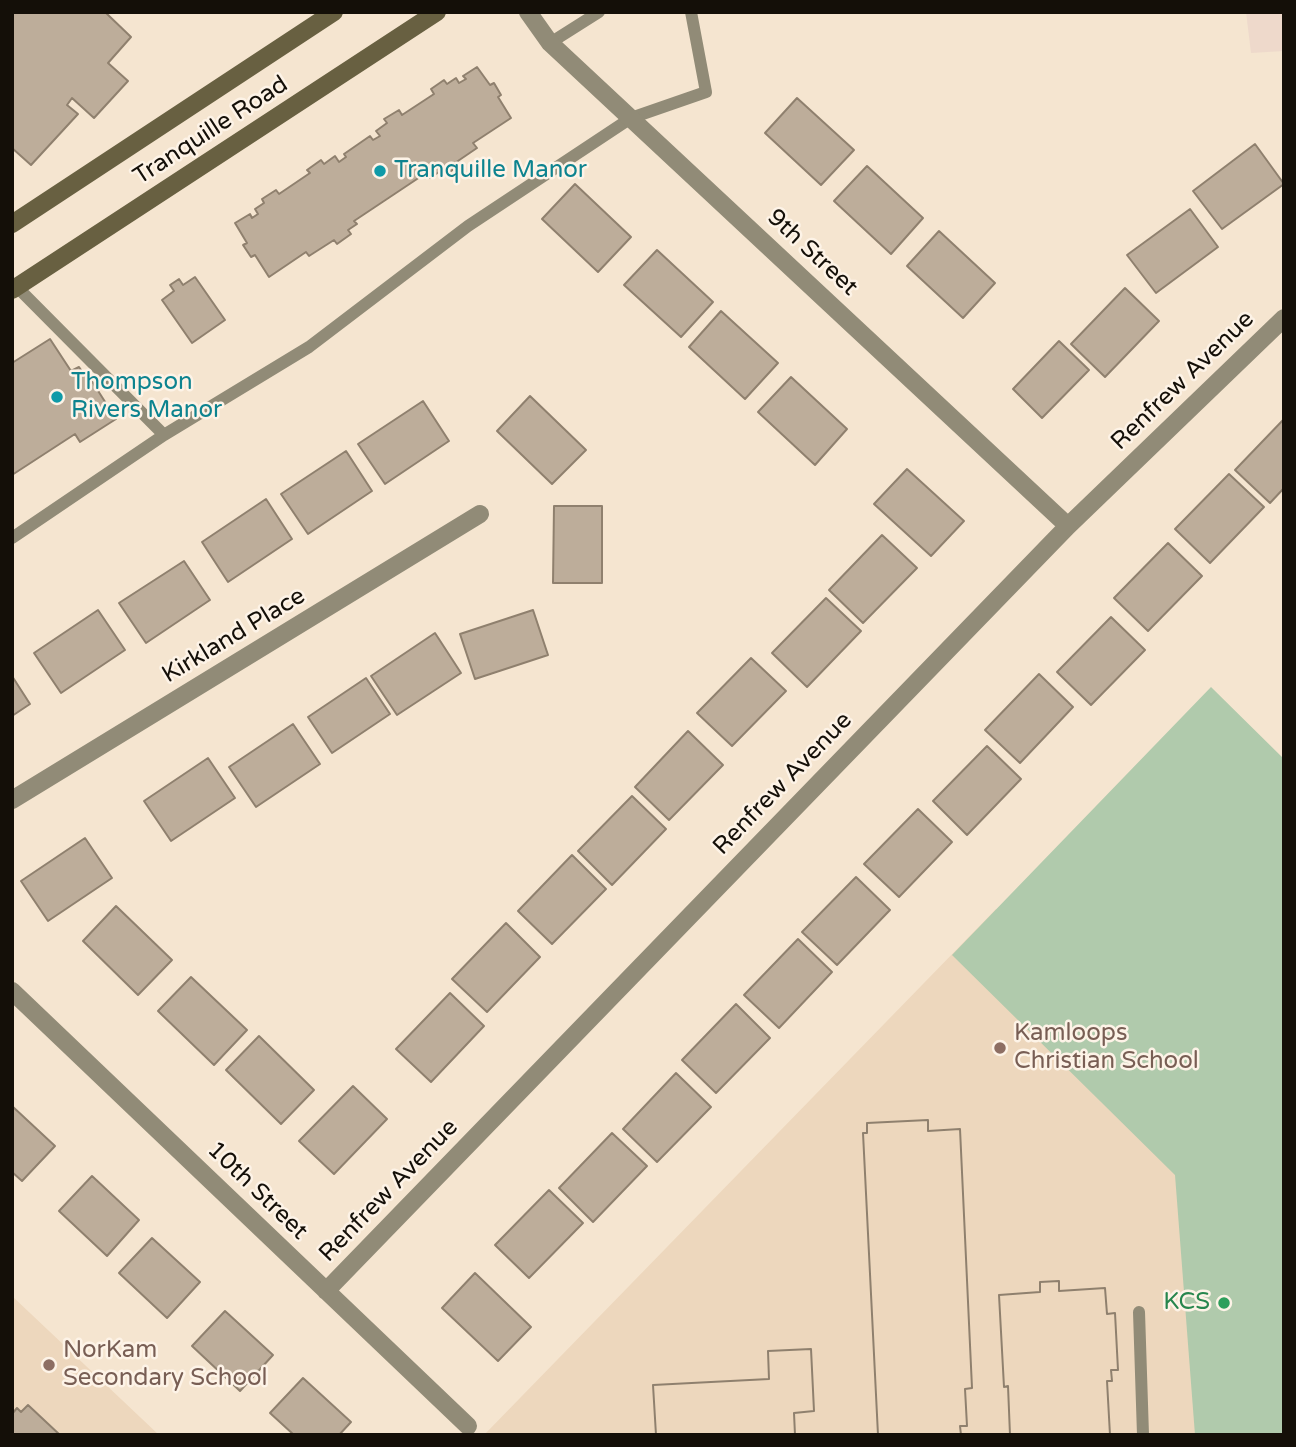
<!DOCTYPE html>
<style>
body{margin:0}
#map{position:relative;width:1296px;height:1447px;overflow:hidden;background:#f5e5d0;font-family:"Varela Round",sans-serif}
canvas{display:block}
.frame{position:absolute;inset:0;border:14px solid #140f08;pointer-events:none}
</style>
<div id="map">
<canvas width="1296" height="1447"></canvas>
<div class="frame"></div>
</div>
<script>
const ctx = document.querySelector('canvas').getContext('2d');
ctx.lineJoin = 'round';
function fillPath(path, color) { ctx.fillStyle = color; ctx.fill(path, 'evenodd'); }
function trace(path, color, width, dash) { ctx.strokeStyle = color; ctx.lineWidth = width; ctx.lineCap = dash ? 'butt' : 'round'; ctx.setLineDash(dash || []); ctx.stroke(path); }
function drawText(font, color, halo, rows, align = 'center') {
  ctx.font = font + ' "Varela Round",sans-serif'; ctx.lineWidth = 5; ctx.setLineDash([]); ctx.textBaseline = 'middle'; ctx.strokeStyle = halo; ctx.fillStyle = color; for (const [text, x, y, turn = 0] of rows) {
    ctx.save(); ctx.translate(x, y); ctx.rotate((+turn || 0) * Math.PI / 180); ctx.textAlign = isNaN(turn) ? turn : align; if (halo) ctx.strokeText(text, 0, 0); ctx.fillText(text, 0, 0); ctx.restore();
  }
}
const commercial = new Path2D(`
 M1246,12H1284V51L1251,53Z`);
const built = new Path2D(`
 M996,909L1284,1187V1435H484Z
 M12,1296L159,1435H12Z`);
const green = new Path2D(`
 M1211,687L1284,759V1435H1195L1175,1175L952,955Z`);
const building = new Path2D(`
 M12,12H105L131,37L108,63L128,81L94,118L72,98L67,105L78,114L31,165L12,148Z
 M477,67L490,85L494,83L501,95L498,97L511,118L473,143L477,148L452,165L454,169L442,177L439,172L430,178L426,173L354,221L357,224L348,230L351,234L337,244L334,240L309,256L306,252L269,277L255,255L251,257L243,245L247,243L235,223L250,214L252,218L258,214L255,209L264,203L262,199L276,190L279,194L310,173L307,170L321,160L324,164L335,156L339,162L346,157L344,154L370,136L373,140L380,136L376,131L387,123L384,119L399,110L402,115L434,94L431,89L444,80L447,84L456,78L459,83L466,79L463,76Z
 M797,98L854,150L821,185L765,133Z
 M1255,144L1284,184L1222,229L1193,191Z
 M867,166L923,218L891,254L834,201Z
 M575,184L631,237L598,272L542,219Z
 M1190,209L1218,247L1156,293L1127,255Z
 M939,231L995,283L963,318L907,266Z
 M657,250L713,302L681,337L624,285Z
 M195,277L225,320L192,343L162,300L174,291L170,285L179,279L183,285Z
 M1125,288L1159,321L1105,377L1071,344Z
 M721,311L778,363L745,399L689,347Z
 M50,339L71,371L79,367L85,376L88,375L116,419L80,442L75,434L12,475V363Z
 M1059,341L1089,370L1042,418L1013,389Z
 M791,377L847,429L815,465L758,412Z
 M530,396L586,450L552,484L497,431Z
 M423,401L449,441L385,484L358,444Z
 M1284,419V488L1270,503L1235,470Z
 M346,451L372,491L308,534L281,494Z
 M907,469L964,521L931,556L874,504Z
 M1229,474L1264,507L1210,563L1175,529Z
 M266,499L292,539L228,582L202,542Z
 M554,506H602V583H553Z
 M882,535L917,568L863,623L829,590Z
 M1168,543L1202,576L1148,631L1114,598Z
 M184,561L210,600L146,643L119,603Z
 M826,598L861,631L807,687L772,653Z
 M98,610L125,650L61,693L34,653Z
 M533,610L548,655L475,679L460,634Z
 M1111,617L1145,650L1091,705L1057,672Z
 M435,633L461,673L397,715L371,676Z
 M751,658L786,691L732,746L697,713Z
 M1039,674L1073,707L1020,763L985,730Z
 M12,676L30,704L12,716Z
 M366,678L390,714L332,753L308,717Z
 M293,724L320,764L256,807L229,767Z
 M688,731L723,765L669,820L635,787Z
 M987,746L1021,779L967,835L933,801Z
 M208,758L235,798L171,841L144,801Z
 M632,796L666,829L612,885L578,851Z
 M918,809L952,842L899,897L864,864Z
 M85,838L112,878L48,921L21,881Z
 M572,855L606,889L552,944L518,911Z
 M856,877L890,910L837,965L802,932Z
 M116,906L172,960L138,995L83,941Z
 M506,923L540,957L487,1012L452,979Z
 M798,939L832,972L779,1028L744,995Z
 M191,977L247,1030L214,1065L158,1011Z
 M450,993L484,1026L431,1082L396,1049Z
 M736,1004L770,1038L716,1093L682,1060Z
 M259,1036L314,1090L281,1124L226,1070Z
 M676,1073L711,1107L657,1162L623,1129Z
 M353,1086L387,1119L334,1174L299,1141Z
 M12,1106L55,1146L22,1181L12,1172Z
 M928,1120V1131L960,1129L972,1388L965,1389L967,1426H960L961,1435H878L863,1133H867V1123Z
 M928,1120V1131L960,1129L972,1388L965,1389L967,1426H960L961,1435H878L863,1133H867V1123Z
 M612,1133L647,1166L593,1222L559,1188Z
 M92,1176L139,1220L107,1256L59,1211Z
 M549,1190L583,1223L529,1278L495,1245Z
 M152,1238L200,1282L167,1318L119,1273Z
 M475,1273L531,1327L498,1361L442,1308Z
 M1059,1281V1291L1105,1288L1107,1314L1115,1313L1118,1370H1111L1112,1381H1107L1110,1435H1010L1008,1386L1004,1387L999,1295L1040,1292V1282Z
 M1059,1281V1291L1105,1288L1107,1314L1115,1313L1118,1370H1111L1112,1381H1107L1110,1435H1010L1008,1386L1004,1387L999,1295L1040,1292V1282Z
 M225,1311L273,1355L240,1391L192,1346Z
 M811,1349L814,1411L794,1413L795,1435H656L653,1385L769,1379L768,1351Z
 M811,1349L814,1411L794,1413L795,1435H656L653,1385L769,1379L768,1351Z
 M303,1378L351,1422L339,1435H294L270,1413Z
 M28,1405L60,1435H12V1414L17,1408L21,1412Z`);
const service = new Path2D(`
 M550,43L599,12
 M164,435L309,347L468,226L631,118L706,92L691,12
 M12,538L164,435L17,287
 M1139,1312L1143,1435`);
const minor = new Path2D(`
 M528,12L550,43L1068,526
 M12,800L480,514
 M12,991L468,1426
 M326,1291L1068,526L1284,318`);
const secondary = new Path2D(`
 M12,224L334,12
 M12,290L437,12`);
const markers = [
 [380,171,7,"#0f9aa8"],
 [57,397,7,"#0f9aa8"],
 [1000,1048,7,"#8d6e63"],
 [1224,1303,7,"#2e9e5b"],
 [49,1365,7,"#8d6e63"]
];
const streetNames = [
 ["Tranquille Road",211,131,-33],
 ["9th Street",812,253,43],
 ["Renfrew Avenue",1183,381,-44],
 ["Kirkland Place",234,636,-31],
 ["Renfrew Avenue",783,784,-46],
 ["10th Street",257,1191,44],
 ["Renfrew Avenue",389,1191,-46]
];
const cultureNames = [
 ["Tranquille Manor",394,171],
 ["Thompson",71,383],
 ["Rivers Manor",71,411]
];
const educationNames = [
 ["Kamloops",1014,1034],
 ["Christian School",1014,1062],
 ["NorKam",63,1351],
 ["Secondary School",63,1379]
];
const leisureNames = [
 ["KCS",1210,1303]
];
fillPath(commercial, '#eed9cb');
fillPath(built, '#edd7bd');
fillPath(green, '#b0caac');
fillPath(building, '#bdad9a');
trace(building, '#8f806e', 2);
trace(service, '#918b77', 12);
trace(minor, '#918b77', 18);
trace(secondary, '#686041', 18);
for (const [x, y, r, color] of markers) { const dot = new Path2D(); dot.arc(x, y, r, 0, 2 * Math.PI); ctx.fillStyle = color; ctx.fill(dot); trace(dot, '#fdf3e7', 2.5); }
drawText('24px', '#140f08', '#fdf3e7', streetNames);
drawText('24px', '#0d838f', '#fdf3e7', cultureNames, 'left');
drawText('24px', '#785e54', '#fdf3e7', educationNames, 'left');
drawText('24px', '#27864d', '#fdf3e7', leisureNames, 'right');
</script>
